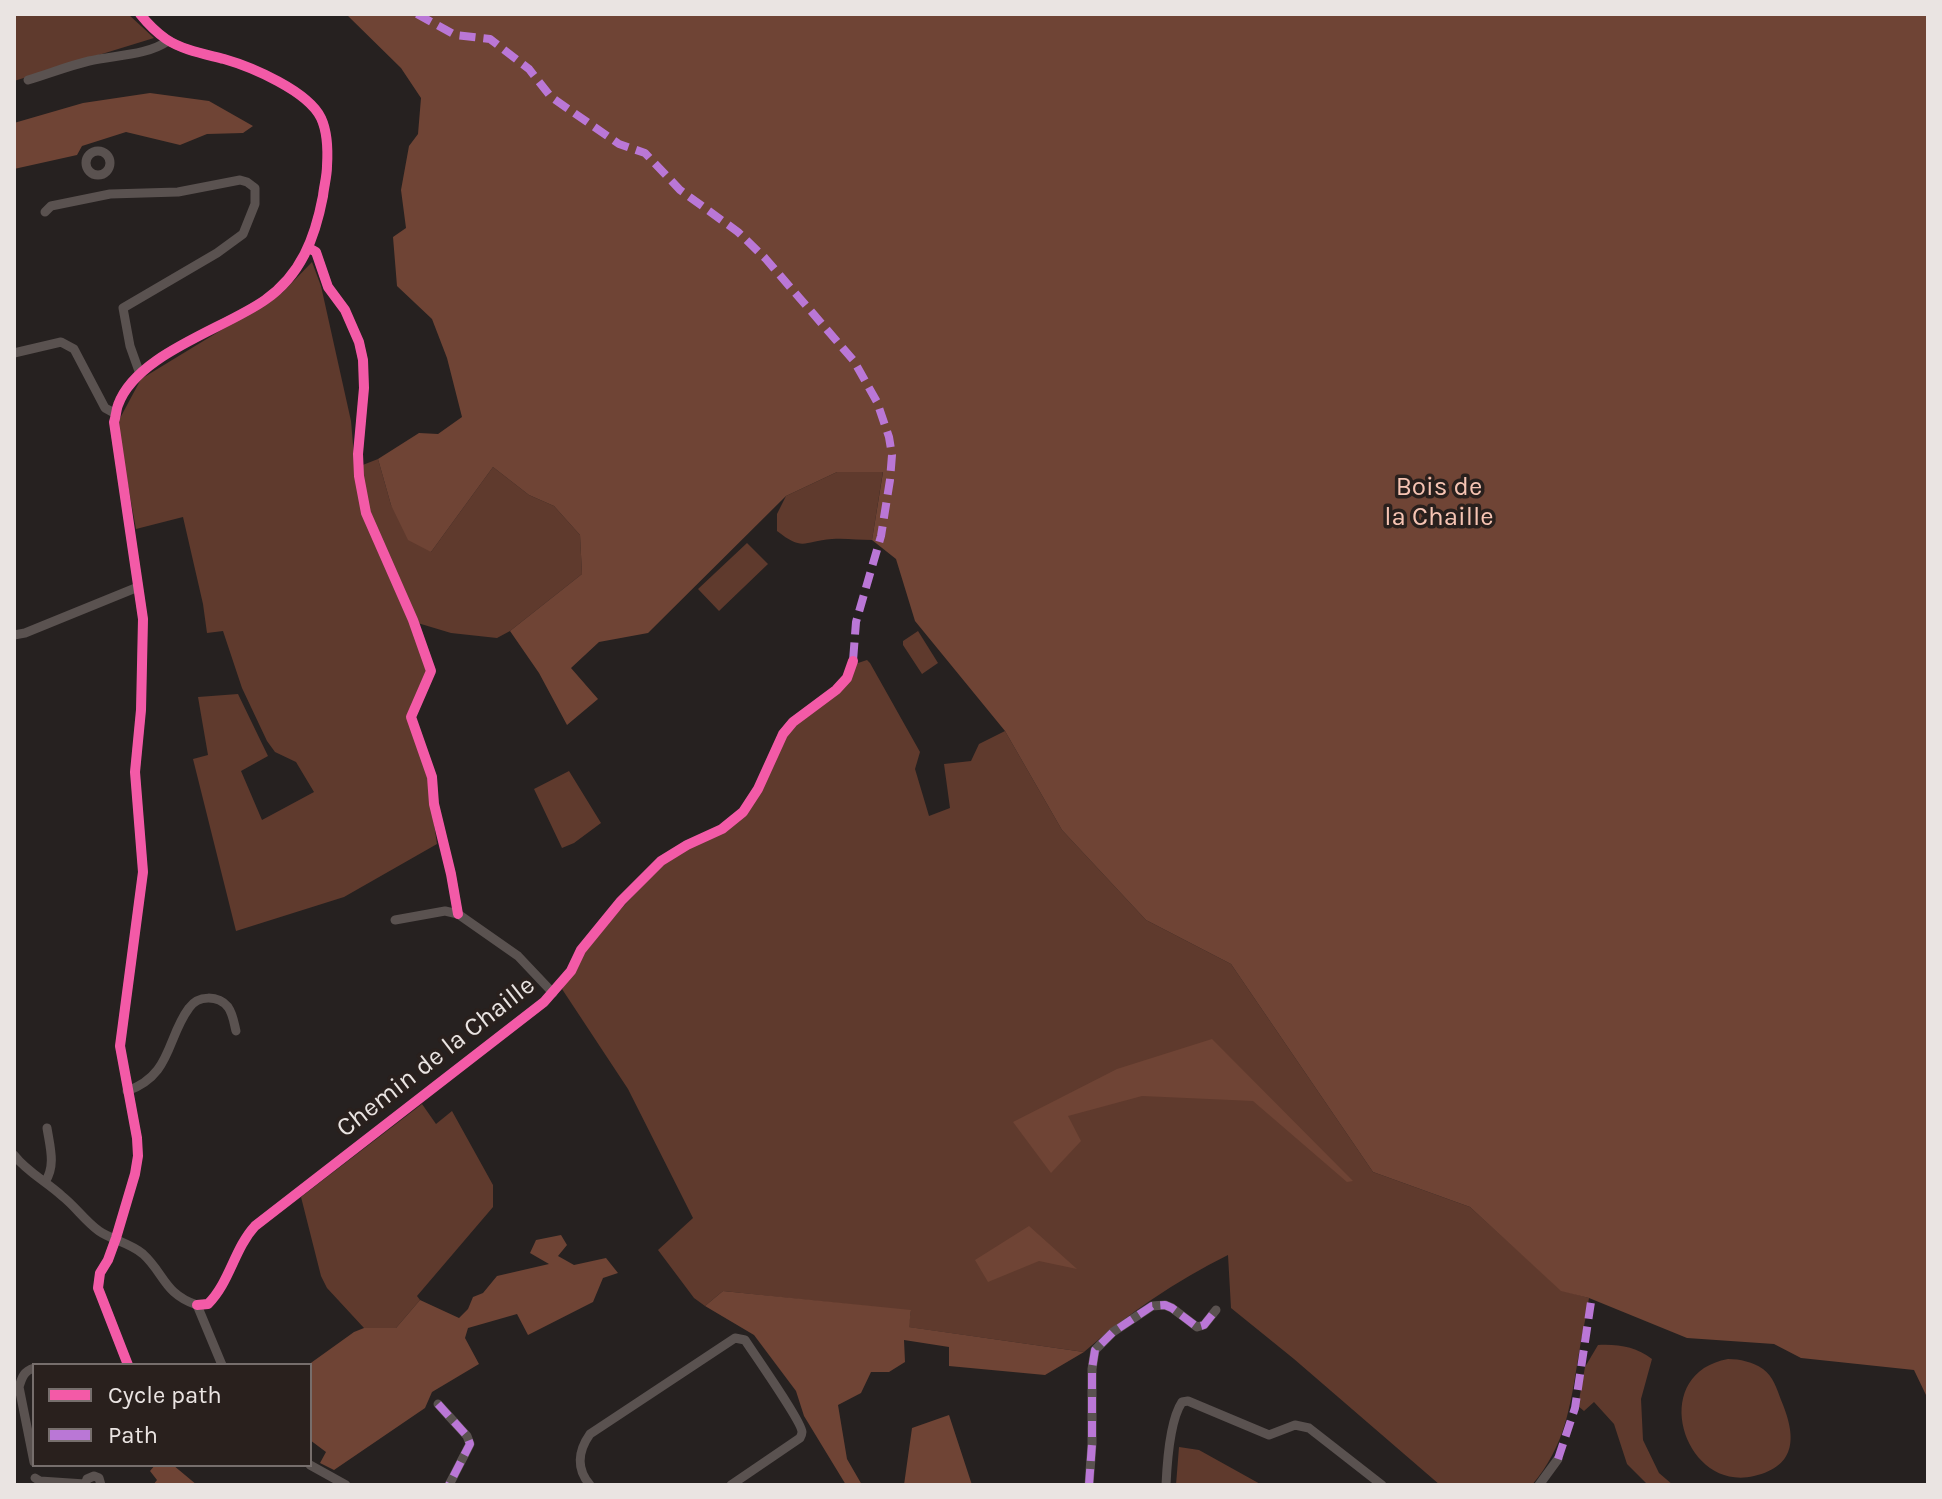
<!DOCTYPE html>
<style>
body{margin:0}
#map{position:relative;width:1942px;height:1499px;overflow:hidden;background:#262120;font-family:Karla,sans-serif}
canvas{display:block}
.frame{position:absolute;inset:0;border:16px solid #eae4e2;pointer-events:none}
.legend{position:absolute;left:32px;top:1363px;width:280px;height:104px;box-sizing:border-box;background:#29201d;border:2px solid #766e6c;margin:0;padding:10px 14px;list-style:none;font-size:24px;color:#eae4e2}
.legend li{display:flex;align-items:center;gap:16px;height:40px}
.legend b{width:40px;border:2px solid #766e6c}
</style>
<div id="map">
<canvas width="1942" height="1499"></canvas>
<div class="frame"></div>
<ul class="legend">
<li><b style="height:10px;background:#f35aa7"></b>Cycle path</li>
<li><b style="height:10px;background:#ba77d6"></b>Path</li>
</ul>
</div>
<script>
const ctx = document.querySelector('canvas').getContext('2d');
ctx.lineJoin = 'round';
function fillPath(path, color) { ctx.fillStyle = color; ctx.fill(path, 'evenodd'); }
function trace(path, color, width, dash) { ctx.strokeStyle = color; ctx.lineWidth = width; ctx.lineCap = dash ? 'butt' : 'round'; ctx.setLineDash(dash || []); ctx.stroke(path); }
function drawText(font, color, halo, rows, align = 'center') {
  ctx.font = font + ' Karla,sans-serif'; ctx.lineWidth = 7; ctx.setLineDash([]); ctx.textBaseline = 'middle'; ctx.strokeStyle = halo; ctx.fillStyle = color; for (const [text, x, y, turn = 0] of rows) {
    ctx.save(); ctx.translate(x, y); ctx.rotate((+turn || 0) * Math.PI / 180); ctx.textAlign = isNaN(turn) ? turn : align; if (halo) ctx.strokeText(text, 0, 0); ctx.fillText(text, 0, 0); ctx.restore();
  }
}
const green = new Path2D(`
 M14,14H128L154,38L14,81Z
 M312,262L321,286L351,421L355,468L378,459L391,505L431,552L493,467L529,495L554,506L580,535L582,574L510,631L497,638L451,633L411,621L427,672L408,713L427,776L437,844L344,897L236,931L193,759L208,755L198,697L238,694L268,756L241,771L262,820L314,792L296,762L275,752L267,741L242,688L223,631L207,633L203,604L183,517L136,529L120,441L119,420L141,379L282,293Z
 M883,471L872,540C859,540 845,538 832,539C803,541 804,552 777,531V514L786,496L837,472Z
 M747,543L768,564L719,611L698,589Z
 M918,631L938,663L922,674L903,645V641Z
 M867,660L870,663L920,752L915,769L929,816L950,808L944,764L971,761L979,744L1005,731L1062,830L1146,920L1231,964L1373,1172L1470,1207L1561,1290L1589,1298C1586,1318 1581,1339 1578,1359C1570,1408 1565,1446 1532,1485H1440L1294,1359L1231,1308L1228,1255C1176,1281 1127,1314 1084,1352L908,1327L911,1311L723,1291L705,1306L694,1298L658,1250L693,1218L628,1089L562,989L585,952L619,911L664,863L687,847L734,824L780,745L795,724L842,687L855,664Z
 M569,771L601,823L574,843L562,848L534,789Z
 M422,1104L436,1124L452,1111L493,1185V1207L417,1296L420,1300L396,1328H364L327,1288L321,1276L301,1197Z
 M1598,1345C1619,1344 1636,1347 1652,1359L1641,1399L1643,1440L1659,1473L1673,1485H1648L1627,1464L1614,1424L1594,1402L1584,1411L1578,1406L1585,1367Z
 M1728,1359C1740,1359 1753,1362 1763,1369C1773,1376 1777,1389 1781,1400C1796,1435 1798,1466 1754,1476C1684,1493 1646,1374 1728,1359Z
 M1179,1447L1199,1450L1262,1485H1176Z`);
const forest = new Path2D(`
 M346,14H1928V1394L1926,1395L1914,1370L1801,1358L1774,1344L1687,1338L1589,1298L1561,1291L1470,1207L1373,1172L1231,964L1146,920L1062,830L1005,731L915,621L896,559L872,540L883,472H837L786,496L648,633L599,642L571,668L598,699L567,725L539,673L510,631L582,574L580,535L554,506L529,495L493,467L431,552L408,540L391,505L378,459L419,433L438,434L462,417L447,358L432,319L397,286L393,237L406,228L401,190L409,146L418,134L421,98L401,68Z
 M150,93L209,101L253,126L243,133L207,134L180,145L126,132L82,146L77,155L14,169V123L83,103Z
 M1212,1039L1353,1181L1347,1182L1253,1101L1142,1096L1068,1116L1081,1141L1051,1173L1013,1122L1117,1069Z
 M1029,1226L1077,1269L1039,1261L988,1282L975,1260Z
 M561,1235L567,1245L558,1256L574,1265L606,1258L618,1273L603,1278L593,1302L528,1335L517,1314L468,1328L465,1338L479,1364L432,1392L425,1408L334,1470L320,1463L326,1452L310,1440V1365H308L354,1332L364,1328H396L420,1300L459,1318L468,1309L473,1297L483,1293L497,1276L549,1264L530,1253L536,1240Z
 M723,1291L911,1310L909,1327L1084,1352L1045,1375L949,1366V1347L904,1340L905,1362L889,1372H871L861,1393L838,1405L847,1459L862,1485H846L804,1416L796,1391L754,1335L705,1306Z
 M949,1415L972,1485H904L912,1428Z
 M155,1465H173L197,1485H153L157,1480L150,1471Z`);
const street = new Path2D(`
 M28,80C48,74 68,66 89,61C114,55 146,56 168,41
 M86 163a12 12 0 1 1 24 0a12 12 0 1 1-24 0Z
 M45,212L51,206L110,194L178,192L240,180L247,182L255,188V204L243,234L217,253L123,308L130,346L140,374
 M309,248L316,252L328,287L345,310L359,342L363,360L364,388L358,454L359,476L366,513L413,620L431,671L411,717L432,777L434,804L451,874L458,914
 M14,353L61,342L74,349L105,408L116,414
 M14,635L25,633L138,587
 M395,920L445,911L458,914L518,956L553,993
 M127,1091C172,1075 166,1039 189,1008C198,995 218,995 228,1007C233,1014 234,1023 236,1031
 M14,1155C27,1172 47,1182 62,1196C75,1206 85,1221 99,1231C112,1240 130,1243 143,1254C164,1273 164,1294 197,1305L222,1365
 M45,1182C56,1166 50,1147 47,1128
 M197,1305L208,1304C230,1282 234,1249 255,1226L544,1002L571,971L581,950L621,901L661,861L687,845L722,829L743,812L758,789L783,734L793,722L836,690L847,678L853,661
 M128,1365L98,1288L100,1273L108,1260L116,1238L135,1174L138,1156L137,1138L120,1046L143,872L135,772L141,710L143,619L114,422C116,417 116,410 118,405C136,354 224,329 265,300C301,275 315,238 323,196C324,186 327,176 327,166C328,150 328,133 321,118C308,91 252,67 224,59C205,54 182,50 166,39C156,32 148,24 140,14
 M34,1368C24,1371 22,1377 19,1387L34,1462
 M438,1404L467,1436L470,1444L449,1485
 M310,1465L346,1485
 M35,1478L40,1481L85,1484
 M85,1485L87,1479L94,1476L99,1478L101,1485
 M590,1485C576,1469 578,1451 590,1434L735,1338L745,1340C754,1354 802,1422 802,1432C802,1434 801,1436 800,1438L731,1485
 M1089,1485L1092,1444V1369L1095,1350L1113,1332L1152,1306L1165,1305L1172,1308L1197,1327L1204,1325L1216,1310
 M1166,1485C1167,1463 1170,1420 1182,1402L1188,1401L1269,1435L1295,1425L1309,1428L1382,1485
 M1539,1485L1558,1459`);
const quiet = new Path2D(`
 M417,14L455,35L490,39L529,69L551,97L619,144L645,153L680,190L738,232L765,258L854,361L877,402L889,437L892,455L890,480L881,536L856,622L853,661
 M438,1404L467,1436L470,1444L449,1485
 M1558,1459L1575,1408L1591,1302
 M1089,1485L1092,1444V1369L1095,1350L1113,1332L1152,1306L1165,1305L1172,1308L1197,1327L1204,1325L1216,1310`);
const cycleway = new Path2D(`
 M309,248L316,252L328,287L345,310L359,342L363,360L364,388L358,454L359,476L366,513L413,620L431,671L411,717L432,777L434,804L451,874L458,914
 M197,1305L208,1304C230,1282 234,1249 255,1226L544,1002L571,971L581,950L621,901L661,861L687,845L722,829L743,812L758,789L783,734L793,722L836,690L847,678L853,661
 M128,1365L98,1288L100,1273L108,1260L116,1238L135,1174L138,1156L137,1138L120,1046L143,872L135,772L141,710L143,619L114,422C116,417 116,410 118,405C136,354 224,329 265,300C301,275 315,238 323,196C324,186 327,176 327,166C328,150 328,133 321,118C308,91 252,67 224,59C205,54 182,50 166,39C156,32 148,24 140,14`);
const parkNames = [
 ["Bois de",1439,488],
 ["la Chaille",1439,518]
];
const streetNames = [
 ["Chemin de la Chaille",436,1057,-38]
];
fillPath(green, '#5f3a2d');
fillPath(forest, '#6f4435');
trace(street, '#5a5250', 9);
trace(quiet, '#ba77d6', 8, [16, 8]);
trace(cycleway, '#f35aa7', 10);
drawText('26px', '#f6c4b3', '#29201d', parkNames);
drawText('26px', '#eae4e2', '#29201d', streetNames);
</script>
